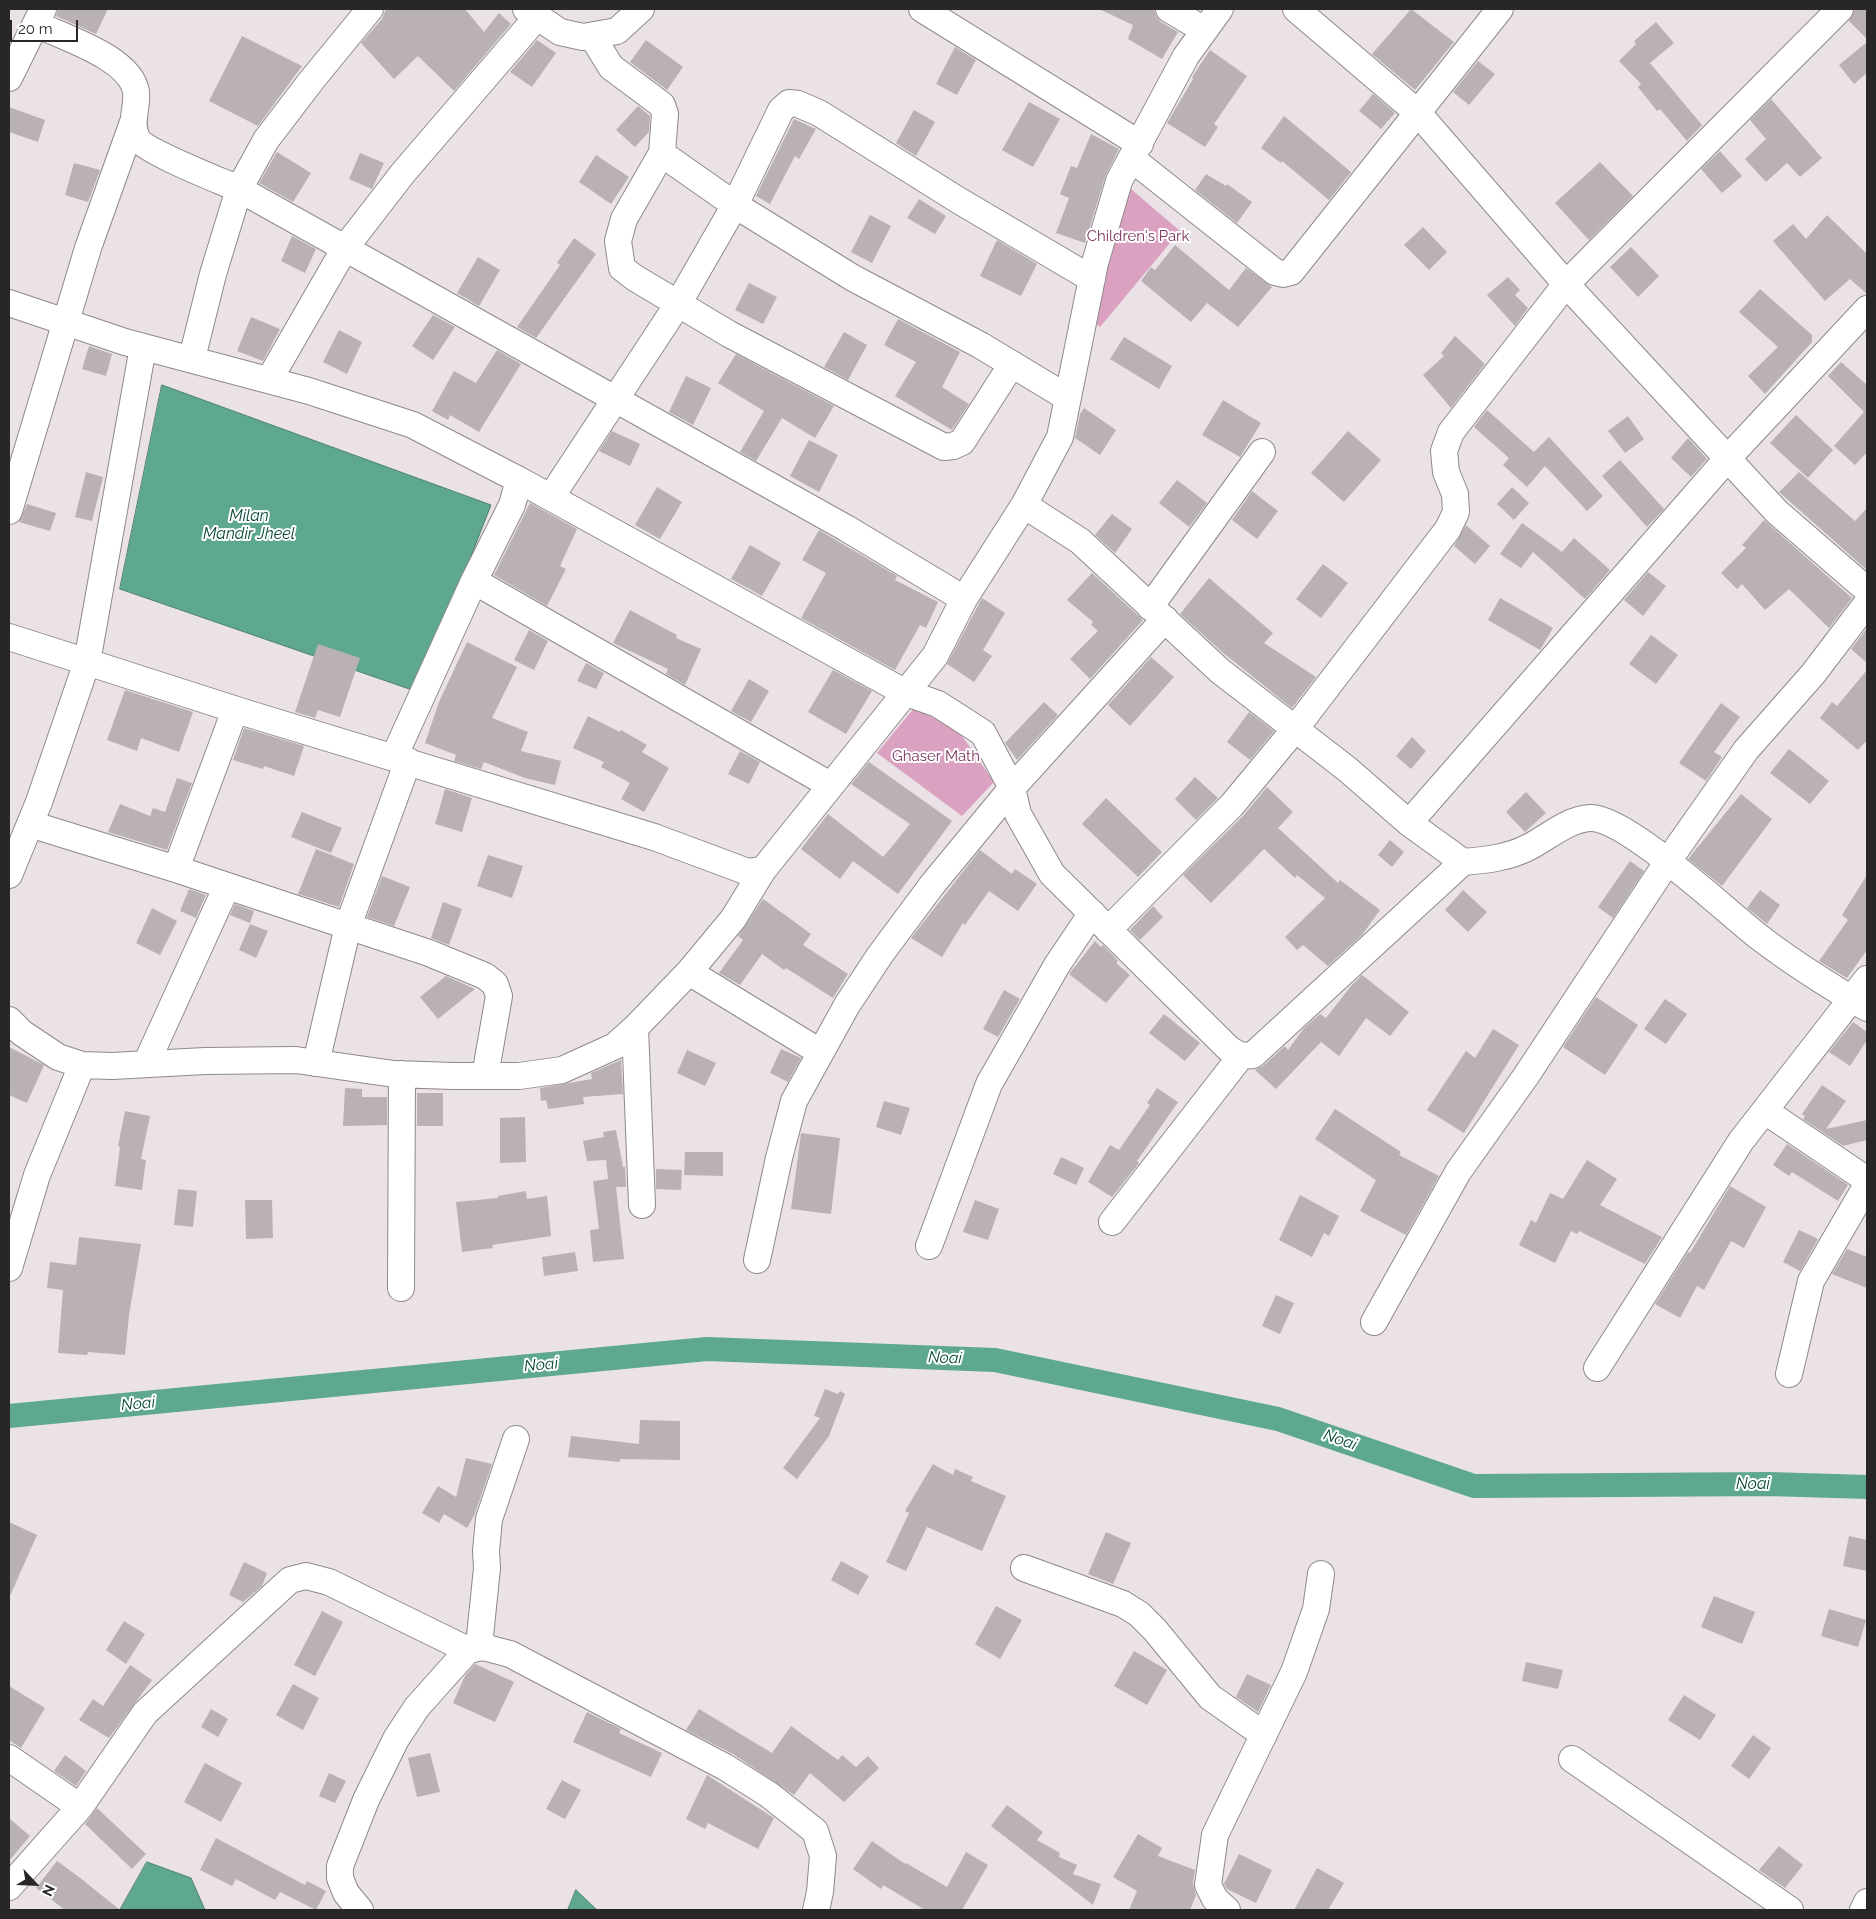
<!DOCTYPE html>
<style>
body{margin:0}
#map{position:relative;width:1876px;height:1919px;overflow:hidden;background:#eae2e6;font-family:Raleway,sans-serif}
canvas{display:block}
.frame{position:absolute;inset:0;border:10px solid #292628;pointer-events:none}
.north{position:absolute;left:10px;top:1859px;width:50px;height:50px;-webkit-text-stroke:4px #fff;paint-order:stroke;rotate:115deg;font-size:14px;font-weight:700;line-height:20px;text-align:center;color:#292628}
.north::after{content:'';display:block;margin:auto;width:18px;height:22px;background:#292628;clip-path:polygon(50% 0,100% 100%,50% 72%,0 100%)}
.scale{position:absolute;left:10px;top:20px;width:68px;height:22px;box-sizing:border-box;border:2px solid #292628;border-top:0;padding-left:6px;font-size:15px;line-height:18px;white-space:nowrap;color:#292628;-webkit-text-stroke:4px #fff;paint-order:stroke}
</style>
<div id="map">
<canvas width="1876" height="1919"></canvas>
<div class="frame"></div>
<div class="north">N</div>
<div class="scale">20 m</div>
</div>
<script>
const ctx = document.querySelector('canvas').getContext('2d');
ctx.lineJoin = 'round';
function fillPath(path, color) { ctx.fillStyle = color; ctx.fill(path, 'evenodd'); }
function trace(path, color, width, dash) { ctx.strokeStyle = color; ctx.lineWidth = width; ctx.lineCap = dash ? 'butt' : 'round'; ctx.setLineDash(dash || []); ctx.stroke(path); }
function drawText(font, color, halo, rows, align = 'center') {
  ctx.font = font + ' Raleway,sans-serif'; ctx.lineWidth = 4; ctx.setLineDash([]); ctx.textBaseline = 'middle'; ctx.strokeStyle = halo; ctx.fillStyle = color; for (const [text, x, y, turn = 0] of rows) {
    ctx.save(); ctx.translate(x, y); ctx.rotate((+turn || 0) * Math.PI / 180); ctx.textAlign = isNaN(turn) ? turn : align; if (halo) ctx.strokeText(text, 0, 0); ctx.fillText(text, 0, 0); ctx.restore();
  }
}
const green = new Path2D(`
 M1124,183L1180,231L1100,327L1090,319Z
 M914,708L958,730L994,782L962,816L877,753Z`);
const water = new Path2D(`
 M162,385L491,505L418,692L120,589Z
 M147,1862L191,1878L205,1910H120Z
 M576,1890L597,1910H568Z`);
const canal = new Path2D(`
 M9,1416L707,1349L995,1360L1278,1419L1474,1486L1769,1484L1867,1487`);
const building = new Path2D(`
 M58,9H108L96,34L56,16Z
 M386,9H465L484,32L499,13L511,24L454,91L418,56L394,79L361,43L382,19Z
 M1099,9H1154L1156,16L1161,22L1178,32L1162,59L1128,39L1133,25Z
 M1411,9L1454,42L1415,90L1372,54Z
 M1855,9H1867V39L1849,21Z
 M1656,22L1674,43L1650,63L1702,125L1687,141L1660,109L1657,111L1638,87L1641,84L1619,61L1636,44L1634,41Z
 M242,36L302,66L258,126L209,101Z
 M537,40L556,53L532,87L510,72Z
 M646,40L683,67L667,90L630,62Z
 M1867,42V73L1854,84L1839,65Z
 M955,47L976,60L957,95L936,84Z
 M1210,50L1247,76L1214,124L1218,127L1205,147L1167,123L1193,79L1192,77Z
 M1478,61L1495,74L1469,105L1453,92Z
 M1373,94L1395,113L1381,129L1359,111Z
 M1771,99L1822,158L1800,177L1787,163L1766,182L1745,159L1766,139L1750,120Z
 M1029,102L1060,119L1033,167L1002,150Z
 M638,106L650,116L649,132L635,147L616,130Z
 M9,107L45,120L38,142L9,132Z
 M914,110L935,122L916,156L896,143Z
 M1284,116L1351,172L1329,200L1282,161L1281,163L1261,148Z
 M794,119L816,129L799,159L795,156L770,204L756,196Z
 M1091,134L1119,149L1105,177L1085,243L1056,233L1069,198L1060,194L1071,166L1077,168Z
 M1720,151L1742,176L1722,193L1701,169Z
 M277,152L311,173L293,202L259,183Z
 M360,153L384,163L372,189L349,179Z
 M596,155L629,177L611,204L579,182Z
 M1600,162L1633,196L1589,240L1555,203Z
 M74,163L100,170L88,202L65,195Z
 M1206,174L1226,186L1227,184L1252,202L1237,223L1195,190Z
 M919,199L946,216L935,234L907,218Z
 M870,215L891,226L872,263L851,252Z
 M1827,215L1867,254V294L1850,279L1825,301L1773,241L1793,224L1806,239Z
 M1423,227L1447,252L1429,270L1404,245Z
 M292,236L316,249L305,273L281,261Z
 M574,238L596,254L536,338L517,327L560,265L557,263Z
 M997,240L1037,264L1021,296L980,276Z
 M1175,245L1229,290L1246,268L1272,287L1238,327L1207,303L1191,322L1141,281L1151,267L1155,270Z
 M1631,247L1659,276L1638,297L1610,267Z
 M478,257L500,270L479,306L457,293Z
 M1508,277L1520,290L1515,295L1528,308L1515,326L1487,295Z
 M749,283L777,297L763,324L735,310Z
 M1760,289L1812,335V342L1765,394L1748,376L1778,347L1739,312Z
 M433,315L455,327L433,360L412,346Z
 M251,317L280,329L263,361L237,351Z
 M898,319L960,352L942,387L969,404L952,430L895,396L916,362L884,345Z
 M339,330L362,342L347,374L323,362Z
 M844,332L867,345L848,380L824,367Z
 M1455,336L1485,364L1451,408L1423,375L1444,356L1441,353Z
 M1124,337L1172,366L1159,389L1110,359Z
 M89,346L112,354L106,376L82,369Z
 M497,350L521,364L479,432L450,415L448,420L432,411L454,371L476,383Z
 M736,354L834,406L815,438L782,418L756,461L740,452L764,411L718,383Z
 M1841,362L1867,385V452L1855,465L1834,446L1864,412L1828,376Z
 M686,376L711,388L693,425L669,412Z
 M1223,400L1261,423L1240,457L1202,435Z
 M1084,408L1116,430L1100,455L1075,438L1080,414Z
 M1487,410L1534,452L1549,437L1603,496L1587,511L1545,466L1527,487L1503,465L1509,458L1474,427Z
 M1796,415L1833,450L1808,478L1770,443Z
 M1628,416L1644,439L1625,453L1608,431Z
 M612,431L640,444L630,466L599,451Z
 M1348,431L1381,460L1344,502L1311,473Z
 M1688,438L1707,459L1691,477L1671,458Z
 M809,440L838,455L819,492L790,476Z
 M1620,460L1664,509L1647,527L1602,476Z
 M86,472L103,477L92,521L75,517Z
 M1799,472L1855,521L1867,508V570L1779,492Z
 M1177,480L1207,503L1189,527L1159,503Z
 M657,487L682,502L660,539L635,525Z
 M1512,487L1529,503L1514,520L1497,504Z
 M1252,491L1278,511L1257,539L1232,520Z
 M530,503L577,529L560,566L566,569L547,606L494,575Z
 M27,504L56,513L50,531L19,522Z
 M1112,514L1132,529L1115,553L1095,535Z
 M1764,520L1852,598L1829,628L1789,589L1765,610L1742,584L1737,589L1721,573L1746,548L1742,545Z
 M1522,523L1562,552L1574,538L1610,570L1585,599L1533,552L1521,568L1500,554Z
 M1466,525L1490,546L1475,564L1454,546Z
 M819,530L897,576L895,580L938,602L926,628L920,625L895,670L801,618L826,573L802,560Z
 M750,545L781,563L762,596L731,579Z
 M1323,564L1348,583L1321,618L1296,599Z
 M1648,572L1666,586L1643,616L1624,600Z
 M1092,573L1143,620L1090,679L1070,659L1098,631L1091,625L1093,622L1067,600Z
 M1209,578L1273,633L1264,643L1316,677L1292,708L1222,652L1180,614Z
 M982,598L1005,613L983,650L992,656L974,682L947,664Z
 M1500,598L1553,628L1540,650L1488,620Z
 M630,610L677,635L676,638L701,649L685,685L666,674L668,669L613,643Z
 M1867,628V663L1851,649Z
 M529,630L548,641L534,670L514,660Z
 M1651,635L1678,655L1656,684L1629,664Z
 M467,642L517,667L492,718L528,732L521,751L561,761L555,785L525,778L484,762L481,769L454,761L456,755L425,743L439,702Z
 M318,644L360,658L340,717L318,710L315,718L295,712Z
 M1151,657L1174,677L1130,726L1108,705Z
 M586,663L604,673L596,689L577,681Z
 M833,670L872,691L846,734L808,712Z
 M1867,670V740L1858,750L1820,718L1832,702L1837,706Z
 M749,679L769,691L751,722L731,711Z
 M125,690L193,712L179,752L141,738L137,751L107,740Z
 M1044,702L1058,715L1017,760L1005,743Z
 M1721,703L1740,717L1714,752L1722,757L1706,781L1679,763Z
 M1249,712L1274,731L1250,760L1227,742Z
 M588,716L620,732L621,730L647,745L642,752L669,768L644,812L621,799L630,783L601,767L604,762L573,748Z
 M244,728L304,746L294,776L264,766L263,769L233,760Z
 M1412,737L1426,751L1411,769L1396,756Z
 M1789,749L1829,781L1810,804L1770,773Z
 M740,751L760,762L749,784L728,774Z
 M869,762L952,821L898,894L853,861L840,879L801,849L828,814L883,857L894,844L910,824L851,784Z
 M1195,777L1218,798L1196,820L1175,799Z
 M177,778L192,783L167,850L108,832L120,804L150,816L153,808L165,812Z
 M1267,787L1293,812L1278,828L1338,883L1340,880L1380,910L1362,935L1328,966L1303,945L1297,950L1285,937L1325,898L1297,875L1295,878L1264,849L1211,903L1183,875L1243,816Z
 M445,789L472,798L462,832L435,824Z
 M1526,792L1546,813L1525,832L1506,812Z
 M1741,794L1772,819L1722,886L1688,859Z
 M1106,798L1162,852L1138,877L1082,824Z
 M302,812L342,828L331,853L291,837Z
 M1390,840L1404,852L1392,867L1378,855Z
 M316,849L354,864L339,907L298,894Z
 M980,850L1012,874L1015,869L1037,884L1018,911L989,891L965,925L963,923L942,957L911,938Z
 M488,855L523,866L512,898L477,886Z
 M1630,861L1644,871L1613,918L1598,907Z
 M1867,875V950L1847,978L1819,961L1848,920L1842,915Z
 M382,876L410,887L394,926L367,917Z
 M189,889L206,895L196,918L180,911Z
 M1463,890L1487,912L1468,932L1445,910Z
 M1760,890L1780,905L1767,924L1747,908Z
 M763,899L811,934L803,945L848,974L833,998L786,968L784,970L762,954L740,985L719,973L743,940L738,936Z
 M443,902L462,909L449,945L431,938Z
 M235,904L254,911L250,923L230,915Z
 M1153,906L1163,917L1140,940L1130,930Z
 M152,908L177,921L160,955L136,943Z
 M250,924L268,931L256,958L239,950Z
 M1095,941L1101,947L1103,945L1118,961L1116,963L1130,975L1106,1003L1069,974Z
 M1362,975L1409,1012L1390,1036L1366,1018L1339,1056L1321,1042L1276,1089L1255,1070L1263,1066L1285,1046L1288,1050L1304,1028L1320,1014L1326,1018L1351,986Z
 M446,976L475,989L438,1019L420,997Z
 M1004,990L1020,999L998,1037L983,1029Z
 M1596,997L1638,1025L1605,1075L1563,1047Z
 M1665,999L1687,1014L1666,1044L1644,1029Z
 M1164,1014L1200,1043L1185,1061L1149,1033Z
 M1853,1022L1867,1032V1040L1850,1066L1829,1052Z
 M1493,1029L1519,1045L1464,1133L1427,1110L1466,1051L1475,1058Z
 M9,1047L44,1065L27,1103L9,1095Z
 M781,1049L801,1058L788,1082L770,1073Z
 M687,1050L716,1063L705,1086L677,1073Z
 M621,1060L623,1094L583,1097L584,1104L548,1109L546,1100L541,1101L540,1088L592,1079L591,1073Z
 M1822,1085L1846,1101L1826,1129L1867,1120V1140L1843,1146L1803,1119L1805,1116L1802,1114Z
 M345,1088L362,1089V1097H387V1125L343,1126Z
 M1157,1088L1178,1102L1137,1161L1139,1163L1112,1197L1088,1182L1110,1145L1119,1150L1150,1105L1147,1103Z
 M417,1093H443V1126H417Z
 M884,1101L910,1108L901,1135L876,1127Z
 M1335,1109L1401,1152L1399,1155L1439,1176L1406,1235L1360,1211L1376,1180L1315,1139Z
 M125,1111L150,1116L141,1159L146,1160L142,1190L115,1186L120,1147L118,1146Z
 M525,1117L526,1162L500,1163V1118Z
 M616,1130L623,1167H625L626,1187H616L624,1259L593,1262L590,1230L599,1229L593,1181L608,1179L606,1160L587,1161L583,1141L604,1137L603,1132Z
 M801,1133L840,1138L831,1214L791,1209Z
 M1787,1144L1848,1185L1838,1201L1792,1172L1789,1176L1773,1165Z
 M685,1152H723V1176L684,1175Z
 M1061,1157L1084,1168L1076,1185L1053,1174Z
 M1587,1160L1617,1179L1600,1205L1662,1237L1645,1264L1579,1231L1577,1234L1571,1231L1555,1263L1519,1245L1531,1220L1536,1223L1550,1193L1563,1199Z
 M656,1169L682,1170L681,1190L656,1189Z
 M1730,1186L1766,1207L1744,1248L1731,1241L1704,1290L1697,1286L1680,1318L1655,1304L1688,1252L1690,1253Z
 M178,1189L197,1191L193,1227L174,1225Z
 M526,1191L527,1199L547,1196L551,1236L492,1245L493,1248L462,1252L456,1202L498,1198V1196Z
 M1300,1195L1339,1216L1329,1236L1324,1233L1312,1257L1279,1240Z
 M245,1200H272L273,1238L246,1239Z
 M975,1200L999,1209L988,1240L963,1232Z
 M1799,1230L1818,1239L1800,1271L1783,1262Z
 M79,1237L141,1244L129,1315L125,1355L88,1352L87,1355L58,1353L63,1290L47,1288L50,1262L76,1265Z
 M1847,1249L1867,1257V1288L1832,1274Z
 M575,1252L578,1271L544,1276L542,1257Z
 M1276,1295L1294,1303L1280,1334L1262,1326Z
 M825,1389L838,1394L840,1391L845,1394L829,1436L797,1479L783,1468L820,1418L814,1416Z
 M640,1420L680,1421V1460L620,1459V1462L568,1457L571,1436L639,1444Z
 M466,1458L492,1464L474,1516L467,1528L444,1514L439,1523L422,1513L438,1486L456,1497Z
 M933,1464L953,1475L955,1469L973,1477L971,1481L1006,1496L982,1551L927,1527L906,1571L886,1562L909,1513L905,1511Z
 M9,1522L37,1535L9,1598Z
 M1106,1532L1131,1543L1113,1584L1088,1574Z
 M1849,1536L1867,1540V1571L1843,1566Z
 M841,1561L869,1576L858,1595L831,1580Z
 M244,1562L267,1573L262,1586L243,1602L229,1595Z
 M1714,1596L1755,1612L1742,1644L1701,1627Z
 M996,1606L1022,1620L1000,1659L975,1644Z
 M1829,1609L1866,1620L1858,1647L1821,1636Z
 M322,1611L343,1622L315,1676L294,1665Z
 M124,1621L145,1634L126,1664L106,1650Z
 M1134,1651L1167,1670L1147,1705L1114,1686Z
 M1526,1662L1563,1670L1558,1689L1522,1681Z
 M475,1664L514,1682L495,1722L453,1703L465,1676Z
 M130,1665L152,1680L109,1738L79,1720L93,1699L103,1706Z
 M1247,1674L1271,1685L1258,1712L1236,1697Z
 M293,1684L319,1698L303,1730L276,1715Z
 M9,1686L45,1708L21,1748L9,1740Z
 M1684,1695L1716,1715L1700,1740L1668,1720Z
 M211,1709L228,1719L218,1737L201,1727Z
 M699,1709L772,1753L791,1726L838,1760L842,1755L856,1767L868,1756L879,1768L844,1802L810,1773L794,1795L733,1754L686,1730Z
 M587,1712L621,1729L619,1733L662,1753L651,1777L573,1742Z
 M1753,1735L1771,1748L1749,1779L1731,1766Z
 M430,1753L440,1792L417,1797L408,1758Z
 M65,1755L86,1771L76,1786L54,1771Z
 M205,1763L242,1783L221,1822L184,1802Z
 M329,1773L346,1781L335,1803L319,1796Z
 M707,1775L774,1818L758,1849L708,1823L705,1829L686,1819Z
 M562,1780L581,1790L565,1819L546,1809Z
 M1007,1805L1043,1832L1037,1840L1060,1853L1059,1857L1077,1865L1073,1874L1101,1884L1093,1905L991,1826Z
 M97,1808L146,1854L132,1869L85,1824Z
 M9,1818L30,1836L9,1861Z
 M1138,1834L1162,1848L1158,1856L1195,1870L1193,1883L1196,1895L1190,1910H1129L1137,1891L1113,1877Z
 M216,1838L305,1885L307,1881L326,1891L316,1910L280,1892L275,1900L236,1879L232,1886L200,1870Z
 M872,1841L905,1864L906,1863L947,1887L966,1852L988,1865L962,1910H925L883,1885L881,1889L853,1869Z
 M1779,1846L1803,1865L1785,1888L1759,1870Z
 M1239,1854L1272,1870L1256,1903L1227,1889L1224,1884Z
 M57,1861L79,1877L120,1910H65L36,1888Z
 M1317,1868L1344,1883L1328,1910H1294Z`);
const minor = new Path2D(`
 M526,9L560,32L583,37L617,31L641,9
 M922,9L1140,144
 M1169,9L1204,30
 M1296,9L1418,113L1566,284L1777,512L1867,590
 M36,24C65,38 131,58 136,92C138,107 129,123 137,138C144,151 221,181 239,189L846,528L964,599
 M592,36L611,67L662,105L665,114L662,153L665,156L735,205L853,278L980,345L1068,398
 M9,78L43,9
 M662,153L624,219L618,241L622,268L635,278L729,334L944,447L953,446L962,442L1012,364
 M1132,159L1275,272L1283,274L1291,272L1500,9
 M9,303L125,342L309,391L413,425L519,480L512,505L474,581L830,785
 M192,358L213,274L239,189L266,140L311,81L370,9
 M269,380L345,248L403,173L537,17
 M519,480L904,692L938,704L983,733L1012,788L1018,814L1052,874L1229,1049L1241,1056L1253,1055L1463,862C1486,860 1508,858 1529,847C1547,838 1568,819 1590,818C1625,816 1728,913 1759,937C1793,963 1831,987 1867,1008
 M551,497L678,304L735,205L781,110L789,103L798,104L819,113L958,200L1092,279
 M1024,505L1080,541L1220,671L1347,769L1409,823L1463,862
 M9,511L88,248L133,122
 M1150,607L1262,452
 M9,637L246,713L654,837L748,872L763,870L935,656L964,599L1024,505L1060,437L1095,263L1119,181L1186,56L1220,9
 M394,757L474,581
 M1409,823L1727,459L1867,309
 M30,824L176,869L429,953L485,976L495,984L499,996L485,1076
 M176,869L235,710
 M9,875L39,802L87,662L143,347
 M1108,930L1232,805L1295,729L1448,529L1456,512L1455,494L1446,472L1444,451L1451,432L1566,284L1840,9
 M689,972L820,1052
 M9,1020L22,1033L58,1057L82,1065L112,1066L205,1061L296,1060L394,1074L453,1076H519L562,1070L615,1046L635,1028L689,972L733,919L763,870
 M635,1028L642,1205
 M316,1063L348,926L408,761
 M146,1064L227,886
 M1765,1111L1867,1180
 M1112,1222L1241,1056
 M929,1246L989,1084L1057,965L1092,913
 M757,1260L779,1158L794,1101L847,1005L880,955L932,885L1012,788L1165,619
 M9,1268L37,1175L82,1065
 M401,1288L402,1074
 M1374,1322L1458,1172L1526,1076L1668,861L1746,750L1813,674L1867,603
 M1597,1368L1741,1141L1867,979
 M1789,1374L1811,1281L1867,1185
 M1024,1568L1123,1604L1139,1614L1155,1630L1210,1697L1264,1735
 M483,1647L480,1636L487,1568L486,1551L489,1519L516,1439
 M9,1758L80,1807
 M1572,1759L1790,1910
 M9,1887L80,1807L145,1713L290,1580L306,1576L329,1582L468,1650
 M360,1910L346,1893L340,1878V1866L366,1800L396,1739L417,1707L468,1650L483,1647L510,1654L725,1767L768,1794L815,1831L823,1856L820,1892L816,1910
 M1227,1910L1215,1899L1208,1885L1215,1835L1294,1672L1316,1609L1321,1574
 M1863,1910L1867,1902`);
const parkNames = [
 ["Children's Park",1138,236],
 ["Ghaser Math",936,756]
];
const waterNames = [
 ["Milan",249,516],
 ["Mandir Jheel",249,534],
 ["Noai",945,1358,2],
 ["Noai",541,1365,-5],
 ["Noai",138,1404,-5],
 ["Noai",1340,1440,19],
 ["Noai",1753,1484]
];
fillPath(green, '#dba1c1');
fillPath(water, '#5ea890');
trace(water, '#4e8171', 1);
trace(canal, '#5ea890', 24);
fillPath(building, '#b9b1b5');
trace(minor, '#8f888c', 28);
trace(minor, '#fff', 26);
drawText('15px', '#7b3460', '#fff', parkNames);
drawText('italic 16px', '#064839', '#fff', waterNames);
</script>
